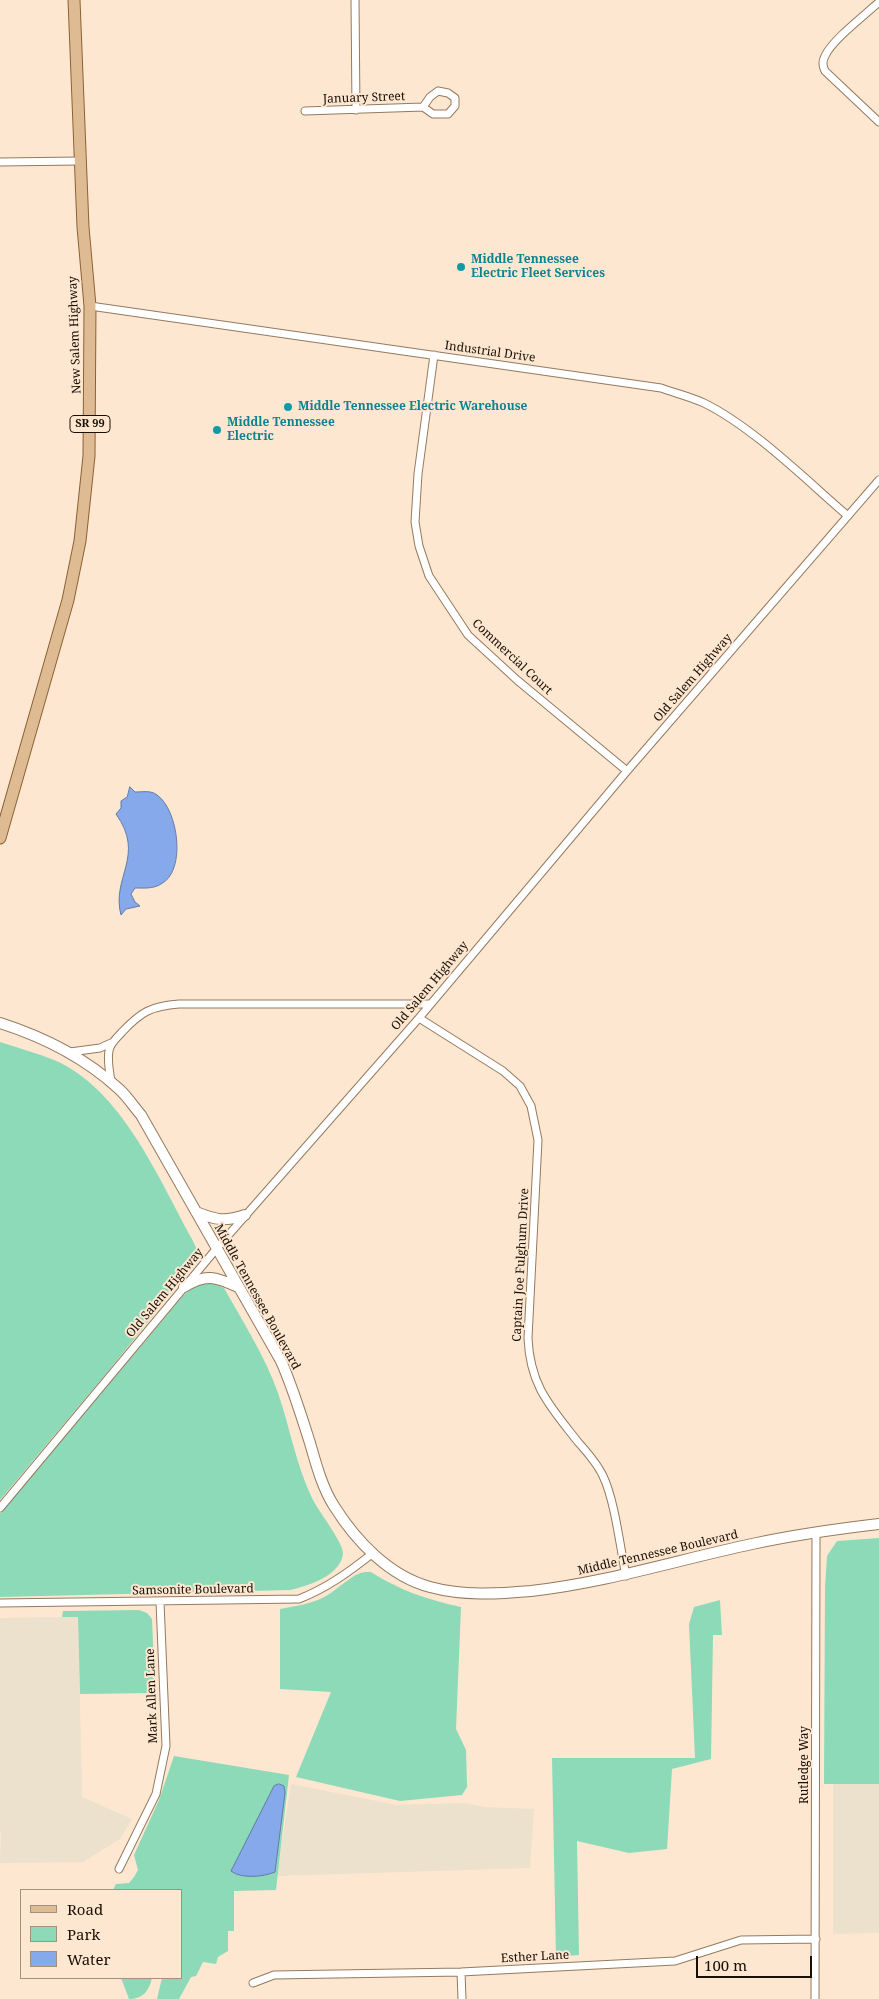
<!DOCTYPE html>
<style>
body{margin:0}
#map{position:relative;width:879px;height:1999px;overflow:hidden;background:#fee7d0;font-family:"Noto Serif",serif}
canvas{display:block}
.legend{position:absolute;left:20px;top:1889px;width:162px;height:90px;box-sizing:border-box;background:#fee7d0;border:1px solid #a2917f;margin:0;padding:6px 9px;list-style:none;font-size:15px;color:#180f05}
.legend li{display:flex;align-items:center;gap:10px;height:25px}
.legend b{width:25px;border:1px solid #a2917f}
.scale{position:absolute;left:696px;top:1956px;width:116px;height:22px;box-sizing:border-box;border:2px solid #180f05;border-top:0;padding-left:6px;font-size:15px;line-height:18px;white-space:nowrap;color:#180f05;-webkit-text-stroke:4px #fee7d0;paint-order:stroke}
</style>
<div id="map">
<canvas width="879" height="1999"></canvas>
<ul class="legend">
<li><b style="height:6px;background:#dfbb94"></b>Road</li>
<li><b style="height:14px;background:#8cdab7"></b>Park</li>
<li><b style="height:14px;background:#85a9eb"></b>Water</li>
</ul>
<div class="scale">100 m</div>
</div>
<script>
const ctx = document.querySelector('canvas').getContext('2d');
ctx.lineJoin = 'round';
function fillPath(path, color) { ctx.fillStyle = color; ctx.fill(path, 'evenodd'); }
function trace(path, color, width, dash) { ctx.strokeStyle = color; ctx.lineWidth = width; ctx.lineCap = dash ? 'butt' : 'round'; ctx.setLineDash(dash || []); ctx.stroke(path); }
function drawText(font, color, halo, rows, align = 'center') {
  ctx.font = font + ' "Noto Serif",serif'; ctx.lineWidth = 4; ctx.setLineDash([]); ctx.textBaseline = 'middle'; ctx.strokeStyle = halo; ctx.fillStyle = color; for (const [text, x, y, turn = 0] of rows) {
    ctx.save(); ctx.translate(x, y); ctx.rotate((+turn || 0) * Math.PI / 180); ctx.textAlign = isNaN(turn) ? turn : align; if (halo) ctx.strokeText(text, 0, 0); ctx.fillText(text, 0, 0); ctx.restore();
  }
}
const industrial = new Path2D(`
 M78,1617L82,1797L132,1819L120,1839L83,1862L0,1863L1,1833L0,1832V1618Z
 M291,1784L397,1805L465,1803L485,1807L534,1809L530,1868L277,1876Z
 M833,1784H879V1933L833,1934Z`);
const green = new Path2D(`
 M0,1042C18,1048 37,1053 54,1060C121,1088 159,1179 192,1239L199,1254L194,1265L105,1375L0,1500Z
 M205,1282L215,1284L224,1288C243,1322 265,1356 278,1393C290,1428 296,1465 312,1498C318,1511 344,1543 343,1554C340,1576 308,1586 290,1590L0,1597V1514L183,1296L193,1286Z
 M879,1538V1784H824L825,1587L827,1556L837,1541Z
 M365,1572H371C399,1590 428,1600 461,1607L456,1729L466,1750L467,1787L462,1795L400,1801L296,1777L331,1692L280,1689V1609C295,1606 312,1604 326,1596C339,1589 351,1574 365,1572Z
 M720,1600L722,1635H713L711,1759L672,1769L667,1849L629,1853L577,1841L579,1955L556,1957L552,1758H695L689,1624L694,1607Z
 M139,1610L147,1613L152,1619L155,1693L80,1694L78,1617H62L63,1611Z
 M174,1756L289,1775L276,1890L234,1891V1931H228V1951L218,1957L216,1964L203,1962L196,1976L191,1977L179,1999H157L162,1978H181V1890H113L116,1884L129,1883L134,1877L138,1870L134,1855L159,1800Z
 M121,1978H152C149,1991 143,1999 129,1999Z`);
const water = new Path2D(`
 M130,787L135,792C142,792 151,790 157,795C178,809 187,871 161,884C153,889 144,888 135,888L131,894L135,902L140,906L126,909L121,915C111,877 146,856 116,814L121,808V801L127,797Z
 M279,1784L284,1786L285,1793L275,1872C263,1877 241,1879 231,1871L274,1786Z`);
const minor = new Path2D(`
 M355,0L356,110
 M879,2C865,15 832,40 825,56C822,61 823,67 825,71L879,122
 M438,91L448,93L455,98V106L448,114H433L423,107L430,97Z
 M305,111L423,107
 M0,162L80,161
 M90,306L661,388C675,393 691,397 704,403C753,427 806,480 848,516
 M434,355L418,474L415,522L419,546L429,576L468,635L517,680L627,771
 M419,1018L503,1071L520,1086L531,1106L538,1140L528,1338C530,1386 550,1406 578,1442C587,1452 597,1463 603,1476C615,1501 620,1547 626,1576
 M70,1052L100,1048L111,1043
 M111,1082C110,1073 107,1061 109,1051C110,1043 117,1038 122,1032C141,1012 151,1006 179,1004H430
 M0,1508L217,1248L419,1018L627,771L879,480
 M0,1603L299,1599C327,1588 349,1572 373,1553
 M119,1869L156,1794L166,1746L160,1602
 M461,1972L462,1999
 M253,1983L274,1975L461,1972L675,1961L741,1940L816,1939
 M815,1999L816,1532`);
const secondary = new Path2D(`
 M0,1023C44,1037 84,1057 119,1089C127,1096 134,1107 141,1115L281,1361C293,1388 301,1415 310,1443C316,1464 322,1487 334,1506C356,1541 389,1576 430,1587C463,1596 497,1594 531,1591C609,1582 677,1560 752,1544C794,1535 836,1529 879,1524
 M196,1212C216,1220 224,1222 245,1215
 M184,1287C206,1273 216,1277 238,1287`);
const primary = new Path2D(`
 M0,838L68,600L80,541L89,456L90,306L83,227L74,0`);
const markers = [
 [461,267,5,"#0f9aa8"],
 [288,407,5,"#0f9aa8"],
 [217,430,5,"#0f9aa8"]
];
const shields = [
 [90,424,40]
];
const shieldNames = [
 ["SR 99",90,424]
];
const streetNames = [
 ["January Street",364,98,-2],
 ["New Salem Highway",75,335,-92],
 ["Industrial Drive",490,352,8],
 ["Commercial Court",512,657,43],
 ["Old Salem Highway",693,678,-49],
 ["Old Salem Highway",430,986,-50],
 ["Captain Joe Fulghum Drive",521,1265,-87],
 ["Old Salem Highway",165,1293,-50],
 ["Middle Tennessee Boulevard",257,1297,61],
 ["Middle Tennessee Boulevard",658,1553,-13],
 ["Samsonite Boulevard",193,1590,-1],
 ["Mark Allen Lane",152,1696,-92],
 ["Rutledge Way",805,1765,-90],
 ["Esther Lane",535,1957,-3]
];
const cultureNames = [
 ["Middle Tennessee",471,260],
 ["Electric Fleet Services",471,274],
 ["Middle Tennessee Electric Warehouse",298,407],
 ["Middle Tennessee",227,423],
 ["Electric",227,437]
];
fillPath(industrial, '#ebe1cc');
fillPath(green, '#8cdab7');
fillPath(water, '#85a9eb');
trace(water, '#647ba6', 1);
trace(minor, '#947a5f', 9);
trace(secondary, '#947a5f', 12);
trace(primary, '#8b6233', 13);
trace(minor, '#fff', 7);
trace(secondary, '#fff', 10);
trace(primary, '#dfbb94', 11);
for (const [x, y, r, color] of markers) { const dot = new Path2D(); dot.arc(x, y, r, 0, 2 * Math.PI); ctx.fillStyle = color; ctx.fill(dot); trace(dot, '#fee7d0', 2); }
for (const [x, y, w] of shields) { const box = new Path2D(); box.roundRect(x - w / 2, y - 8.5, w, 17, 4); ctx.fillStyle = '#fee7d0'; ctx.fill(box); trace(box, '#180f05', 1); }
drawText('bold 11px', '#180f05', null, shieldNames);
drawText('12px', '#180f05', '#fee7d0', streetNames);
drawText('bold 12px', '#0d838f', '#fee7d0', cultureNames, 'left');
</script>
